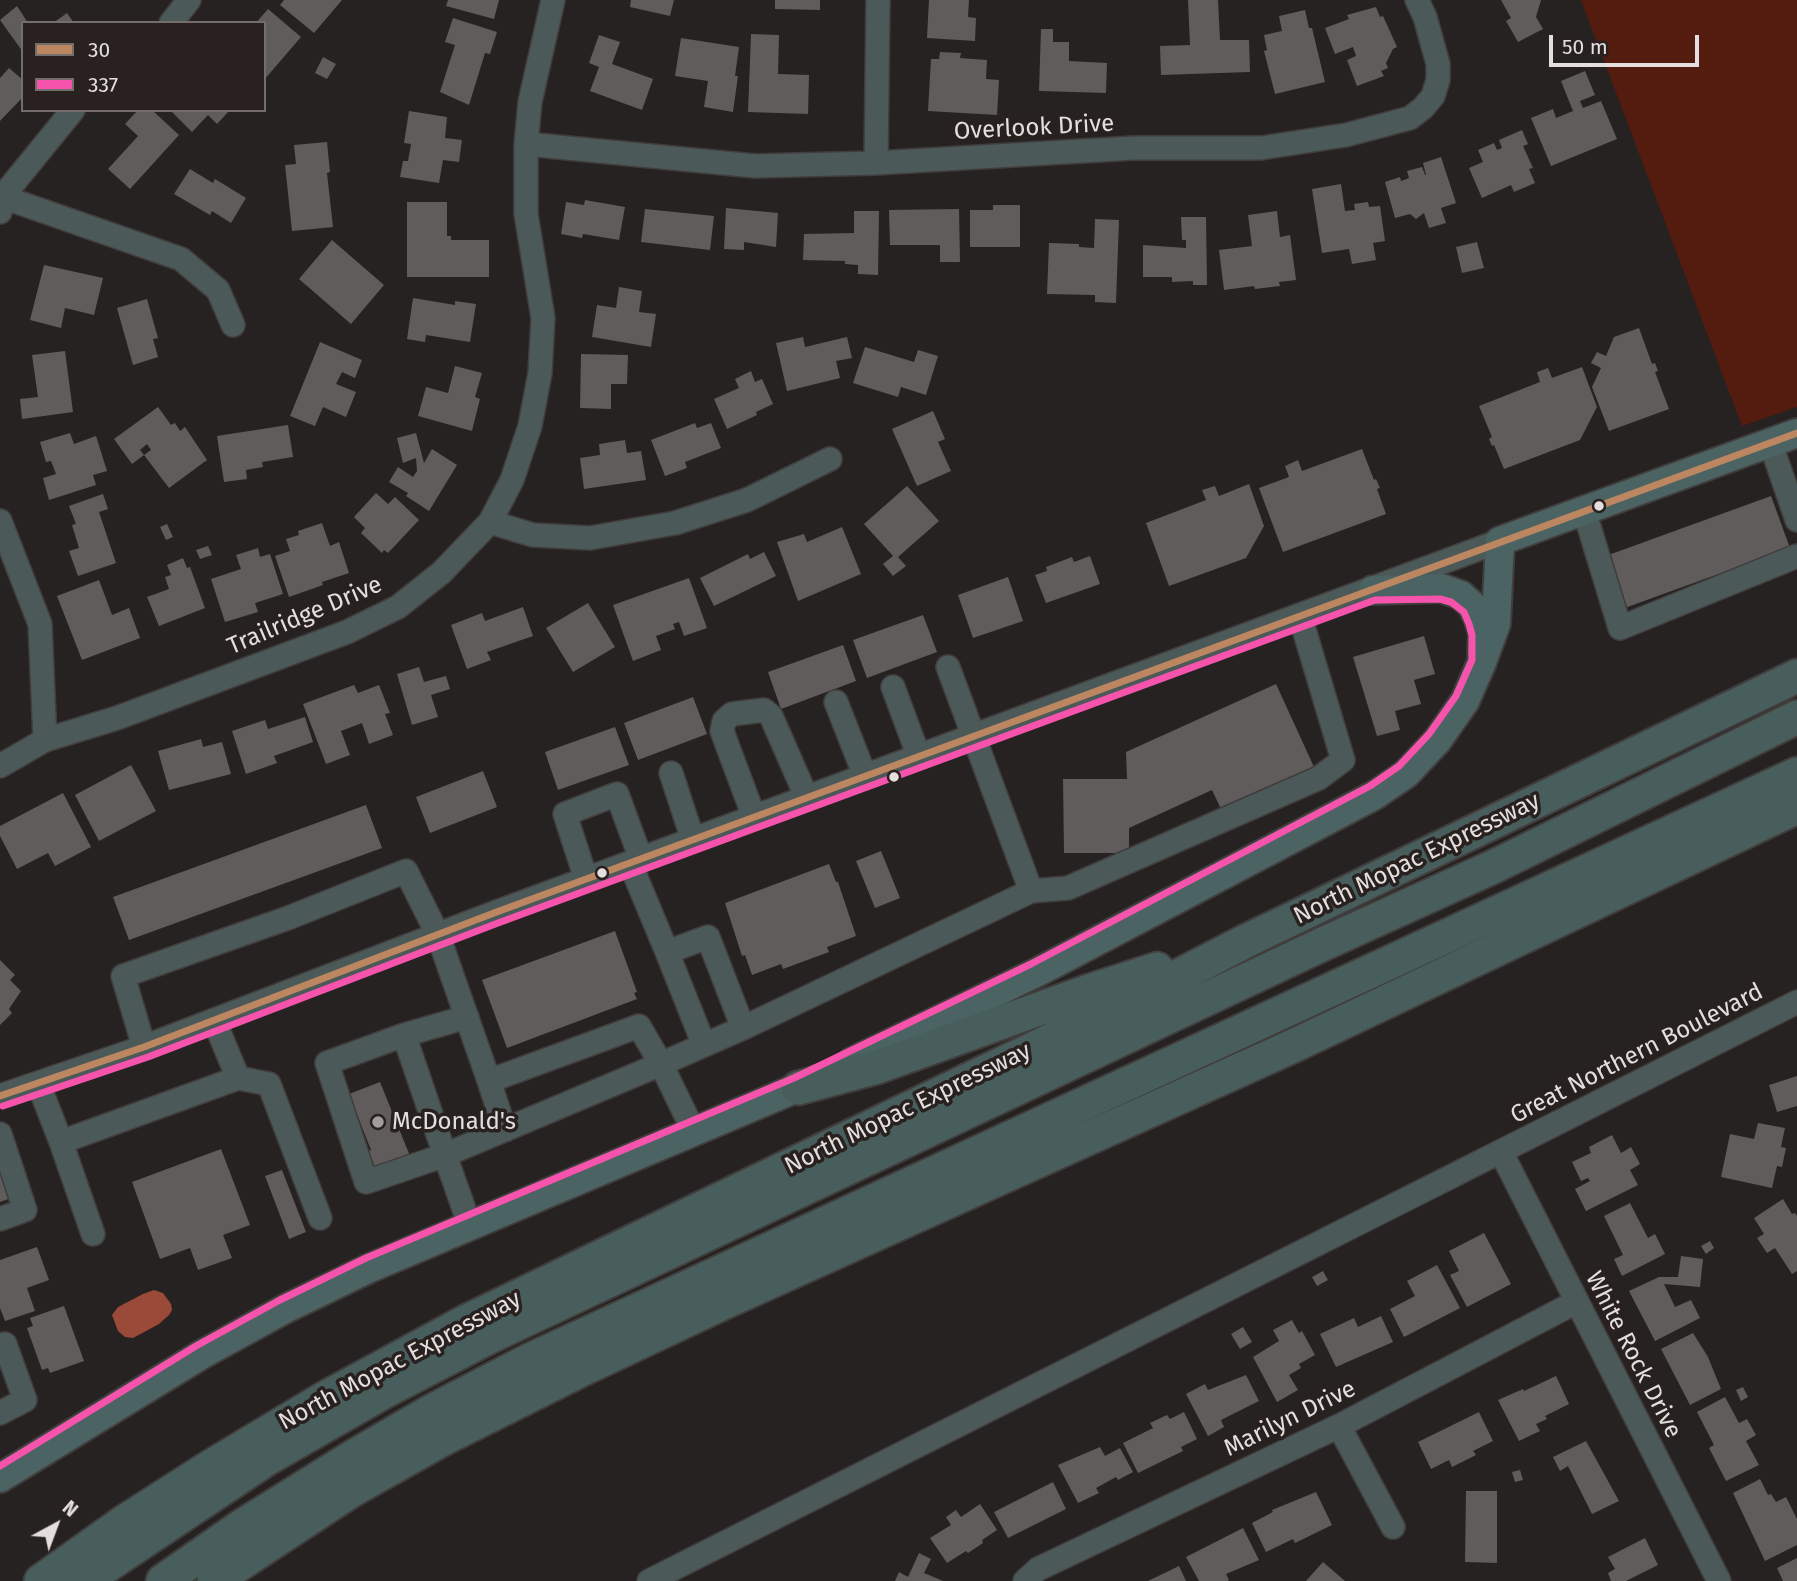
<!DOCTYPE html>
<html>
<head>
<meta charset="utf-8">
<style>
  body { margin:0 }
  #map { position:relative; width:1797px; height:1581px; overflow:hidden; background:#262221; font-family:"Fira Sans",sans-serif }
  canvas { display:block }
  .legend { position:absolute; left:21px; top:21px; width:245px; height:91px; box-sizing:border-box; background:#28211f; border:2px solid #736d6b; margin:0; padding:9px 12px; list-style:none; font-size:21px; color:#e4dfde }
  .legend li { display:flex; align-items:center; gap:14px; height:35px }
  .legend b { width:35px; border:2px solid #736d6b }
  .north { position:absolute; left:21px; top:1490px; width:70px; height:70px; -webkit-text-stroke:5px #28211f; paint-order:stroke; rotate:41deg; font-size:19px; font-weight:700; line-height:28px; text-align:center; color:#e4dfde }
  .north::after { content:''; display:block; margin:auto; width:24px; height:32px; background:#e4dfde; clip-path:polygon(50% 0,100% 100%,50% 72%,0 100%) }
  .scale { position:absolute; left:1549px; top:35px; width:150px; height:32px; box-sizing:border-box; border:4px solid #e4dfde; border-top:0; padding-left:9px; font-size:21px; line-height:24px; white-space:nowrap; color:#e4dfde; -webkit-text-stroke:5px #28211f; paint-order:stroke }
</style>
</head>
<body>
<div id="map">
<canvas width="1797" height="1581"></canvas>
<ul class="legend">
<li><b style="height:9px;background:#bb8660"></b>30</li>
<li><b style="height:9px;background:#f653ac"></b>337</li>
</ul>
<div class="north">N</div>
<div class="scale">50 m</div>
</div>
<script>
const ctx = document.querySelector('canvas').getContext('2d');
ctx.lineJoin = 'round';
function fillPath(path, color) { ctx.fillStyle = color; ctx.fill(path, 'evenodd'); }
const shape = rows => new Path2D(rows.map(r => 'M' + r).join(''));
function stroke(path, color, width, dash) { ctx.strokeStyle = color; ctx.lineWidth = width; ctx.lineCap = dash ? 'butt' : 'round'; ctx.setLineDash(dash || []); ctx.stroke(path); }
function label(font, color, halo, rows, align = 'center') {
  ctx.font = font + ' "Fira Sans",sans-serif'; ctx.lineWidth = 7; ctx.setLineDash([]); ctx.textBaseline = 'middle'; ctx.strokeStyle = halo; ctx.fillStyle = color; for (const [text, x, y, turn = 0] of rows) {
    ctx.save(); ctx.translate(x, y); ctx.rotate((+turn || 0) * Math.PI / 180); ctx.textAlign = isNaN(turn) ? turn : align; if (halo) ctx.strokeText(text, 0, 0); ctx.fillText(text, 0, 0); ctx.restore();
  }
}
fillPath(shape([
  [1581,0,1797,0,1797,407,1742,426]
]), '#541b0f');
fillPath(shape([
  [154,1290,163,1293,171,1304,172,1310,169,1315,159,1324,133,1338,125,1337,118,1331,112,1315,118,1307,143,1294]
]), '#9b4a39');
fillPath(shape([
  [284,0,342,0,314,33,280,5],
  [448,0,499,0,494,19,446,6],
  [631,0,674,0,670,16,630,7],
  [775,0,820,0,820,10,775,9],
  [929,0,969,0,968,17,976,18,975,41,927,38],
  [1188,0,1218,0,1220,40,1249,40,1250,72,1161,75,1160,46,1190,45],
  [1501,0,1541,0,1536,17,1543,29,1518,42,1506,21,1511,18],
  [17,6,28,23,23,23,23,52,0,20],
  [1376,7,1380,17,1383,16,1397,47,1393,49,1386,63,1388,68,1381,71,1384,76,1357,86,1347,60,1356,56,1353,47,1335,54,1325,28,1349,19,1347,15],
  [268,9,301,37,264,80,264,23,256,23],
  [1305,10,1309,28,1312,28,1325,82,1275,94,1264,51,1267,50,1264,35,1282,31,1279,16],
  [67,13,74,23,53,23],
  [453,18,497,32,490,54,485,53,469,105,440,92,455,45,445,42],
  [1041,29,1053,29,1053,42,1069,42,1069,61,1107,63,1106,93,1039,91],
  [751,34,779,35,778,74,809,75,808,114,748,112],
  [599,35,620,42,612,64,653,79,642,110,590,91,599,67,589,63],
  [681,38,739,47,735,76,738,76,733,112,704,107,708,81,675,76],
  [940,52,961,53,960,58,987,60,986,79,999,80,997,115,928,111,931,59,939,59],
  [323,57,336,64,327,79,315,73],
  [9,68,23,80,23,97,0,121,0,78],
  [1585,71,1595,95,1580,101,1583,108,1601,101,1617,139,1551,166,1531,118,1553,109,1556,118,1573,111,1561,81],
  [138,110,152,110,179,135,130,189,108,169,138,136,125,124],
  [170,110,230,110,217,124,208,115,192,132],
  [409,111,447,117,445,138,462,140,459,162,443,160,439,183,400,177,403,161,408,161,411,144,404,143],
  [1522,130,1528,144,1523,146,1533,168,1529,169,1535,183,1514,192,1511,185,1482,198,1469,168,1483,162,1478,150,1494,143,1497,150,1502,148,1499,140],
  [327,142,330,172,327,173,333,227,292,231,285,165,296,164,294,145],
  [1441,157,1456,203,1441,208,1446,223,1429,228,1424,213,1416,219,1410,214,1395,218,1385,182,1400,177,1401,181,1409,178,1407,171,1422,167,1425,175,1426,175,1423,163],
  [190,169,213,183,215,179,246,198,231,223,212,211,210,215,174,194],
  [1341,184,1345,211,1355,210,1354,204,1368,202,1369,207,1380,206,1385,241,1373,243,1376,260,1352,264,1349,249,1322,253,1312,189],
  [585,200,625,207,619,240,583,234,582,238,561,234,566,202,584,205],
  [407,202,447,202,447,236,451,236,451,240,489,240,489,277,407,277],
  [993,205,1020,205,1020,247,970,247,970,210,993,210],
  [726,208,778,213,776,247,744,242,744,250,724,249],
  [645,209,714,216,710,250,641,242],
  [959,209,960,262,940,262,940,245,890,245,889,210],
  [854,211,879,211,878,275,858,274,858,265,845,264,845,261,803,260,804,234,854,233],
  [1277,211,1280,237,1290,235,1296,280,1279,282,1280,286,1255,289,1254,286,1224,290,1219,250,1252,246,1248,215],
  [1181,217,1206,217,1207,285,1193,285,1193,281,1172,282,1172,277,1143,277,1143,245,1186,248,1186,240,1182,240],
  [1095,219,1119,220,1116,303,1095,302,1095,295,1047,294,1049,243,1079,244,1079,247,1094,248],
  [332,240,384,285,351,324,299,279],
  [1477,242,1484,268,1462,273,1456,247],
  [44,265,103,278,94,315,65,308,61,328,30,320],
  [619,287,642,291,639,312,656,314,651,347,592,337,597,305,616,308],
  [413,298,455,305,455,301,476,304,470,342,426,335,425,342,407,339],
  [147,299,158,338,153,339,158,357,133,365,117,308],
  [1639,328,1652,364,1655,363,1658,371,1655,372,1669,409,1609,431,1592,387,1601,368,1591,363,1597,352,1606,356,1614,337],
  [803,337,805,347,847,337,852,358,836,361,840,378,787,391,776,343],
  [320,342,362,360,355,378,342,372,336,384,356,392,346,417,323,407,315,426,290,416],
  [865,347,914,362,918,350,938,356,926,395,901,387,898,397,853,383],
  [65,351,73,412,22,419,20,399,38,397,32,355],
  [581,354,628,355,627,384,611,384,611,409,580,408],
  [455,366,482,373,475,397,480,399,472,431,418,416,426,387,448,393],
  [1582,367,1597,407,1580,440,1504,469,1494,445,1492,446,1489,439,1492,437,1479,406,1540,382,1537,372,1548,368,1552,378],
  [751,371,755,382,762,379,773,404,756,412,757,415,727,429,714,399,739,388,735,379],
  [158,407,171,425,175,423,180,431,185,427,207,460,169,488,144,455,151,450,147,444,140,450,144,455,132,464,114,439],
  [933,411,945,439,938,442,951,471,917,486,892,429],
  [695,423,697,428,711,423,721,448,685,462,687,468,665,476,651,440],
  [288,425,293,457,262,462,263,467,246,470,247,479,224,482,217,436],
  [70,433,74,444,96,436,107,471,93,475,96,485,49,500,43,478,56,474,51,461,46,462,40,442],
  [416,433,424,463,432,449,457,465,429,511,406,496,408,493,389,482,398,467,413,477,417,471,416,458,403,463,397,438],
  [625,440,627,453,641,451,646,480,584,489,580,458,600,455,599,444],
  [1362,449,1374,480,1376,479,1380,488,1377,489,1386,514,1283,552,1259,488,1289,477,1285,466,1298,460,1302,471],
  [1249,484,1264,526,1246,558,1169,586,1146,523,1206,500,1202,490,1215,486,1219,496],
  [907,486,939,521,898,557,906,566,893,576,883,564,893,556,864,524],
  [376,493,388,504,395,497,419,520,388,553,384,550,382,553,361,533,365,528,354,517],
  [103,494,108,509,99,512,116,563,78,576,69,551,79,548,72,525,76,524,69,506],
  [1771,496,1790,548,1622,609,1603,557],
  [322,523,330,546,339,542,349,573,322,582,323,585,289,597,275,556,290,551,286,539,299,535,298,531],
  [167,524,173,537,166,540,160,527],
  [842,527,861,574,798,601,777,542,804,534,807,542],
  [208,546,212,555,200,559,196,550],
  [258,548,260,557,270,554,283,594,255,603,258,612,225,622,211,579,241,569,236,555],
  [764,552,776,576,714,606,700,578,748,554,750,559],
  [1090,556,1100,584,1046,603,1035,575,1047,571,1046,567,1072,557,1074,562],
  [183,558,187,568,190,567,205,608,159,626,147,597,169,589,165,577,171,575,167,565],
  [1008,577,1023,621,973,638,958,595],
  [689,578,707,628,684,636,679,622,673,624,675,629,656,636,661,650,633,661,613,605],
  [99,580,112,615,129,608,140,638,82,660,57,596],
  [588,603,615,647,573,672,546,628],
  [523,607,533,636,487,652,491,660,467,669,451,625,482,613,485,621],
  [923,615,937,652,867,678,853,640],
  [1424,636,1435,674,1414,680,1421,704,1395,711,1400,730,1377,736,1353,657],
  [843,645,856,681,781,709,768,672],
  [419,667,424,682,446,676,450,689,431,695,438,717,412,725,397,674],
  [1276,684,1314,767,1221,809,1212,790,1129,828,1129,853,1064,853,1063,779,1127,779,1126,752],
  [354,685,358,693,379,685,390,713,385,714,393,735,369,744,362,723,341,731,350,755,326,764,303,704],
  [693,697,707,734,638,760,624,723],
  [305,717,313,742,274,756,277,763,246,774,232,731,265,720,268,729],
  [615,727,629,765,558,790,545,752],
  [201,739,203,747,222,742,231,774,169,790,158,751],
  [131,765,156,811,99,841,75,795],
  [483,771,497,807,430,833,416,797],
  [63,793,91,847,55,866,48,853,17,869,0,836,0,826],
  [366,805,382,848,129,940,113,897],
  [881,851,900,898,875,908,856,861],
  [829,864,836,882,838,882,856,936,827,947,829,952,783,969,781,964,752,975,745,955,742,956,725,903],
  [615,931,637,992,634,993,637,999,507,1048,482,980],
  [0,960,15,975,10,980,21,991,9,1009,12,1013,0,1025],
  [1797,1076,1797,1106,1777,1112,1769,1085],
  [380,1082,412,1161,378,1175,368,1151,371,1150,349,1094],
  [1758,1123,1785,1128,1781,1147,1786,1148,1782,1167,1777,1166,1772,1188,1721,1177,1730,1134,1754,1139],
  [1612,1135,1621,1153,1631,1147,1640,1164,1630,1170,1638,1185,1586,1211,1575,1189,1590,1181,1588,1178,1581,1181,1572,1162,1591,1153,1589,1147],
  [221,1149,250,1225,223,1235,232,1258,198,1270,190,1248,160,1259,132,1182],
  [9,1167,20,1195,0,1202,0,1171],
  [282,1170,306,1232,289,1239,265,1176],
  [1783,1199,1792,1214,1795,1213,1797,1216,1797,1271,1792,1274,1775,1248,1767,1253,1757,1238,1764,1234,1754,1218],
  [1630,1203,1648,1238,1655,1234,1665,1254,1622,1276,1614,1259,1623,1255,1604,1216],
  [1484,1233,1511,1284,1467,1307,1450,1275,1459,1271,1449,1251],
  [1710,1241,1714,1248,1706,1254,1701,1246],
  [37,1247,49,1280,27,1288,35,1311,5,1321,0,1308,0,1260],
  [1681,1256,1703,1259,1700,1287,1664,1284,1675,1307,1691,1300,1700,1318,1655,1341,1629,1291,1659,1277,1678,1277],
  [1437,1265,1460,1308,1404,1337,1390,1309,1415,1296,1407,1281],
  [1323,1271,1328,1280,1317,1286,1312,1277],
  [64,1306,84,1361,50,1373,48,1368,42,1370,27,1328,33,1326,30,1318],
  [1381,1316,1393,1342,1336,1367,1320,1334,1354,1318,1358,1327],
  [1292,1320,1299,1333,1302,1331,1315,1355,1299,1364,1301,1368,1289,1375,1298,1390,1277,1402,1253,1357,1279,1341,1273,1330],
  [1243,1327,1252,1342,1240,1349,1231,1334],
  [1693,1333,1708,1357,1721,1389,1690,1405,1661,1349],
  [1246,1375,1259,1401,1221,1420,1224,1427,1208,1436,1186,1394,1205,1384,1208,1390],
  [1556,1376,1569,1404,1545,1416,1547,1419,1536,1424,1540,1431,1519,1441,1498,1400,1523,1389,1524,1391],
  [1743,1387,1748,1397,1741,1401,1736,1390],
  [1725,1397,1739,1423,1747,1419,1756,1435,1746,1441,1759,1465,1726,1481,1709,1448,1714,1445,1697,1412],
  [1184,1412,1197,1439,1181,1447,1183,1451,1138,1473,1123,1443,1153,1428,1150,1423,1167,1415,1170,1419],
  [1479,1412,1493,1441,1473,1451,1476,1455,1452,1467,1449,1460,1431,1469,1418,1442],
  [1586,1441,1619,1501,1592,1514,1568,1466,1560,1471,1553,1457],
  [1100,1447,1105,1456,1120,1448,1133,1472,1118,1480,1116,1477,1096,1488,1099,1493,1078,1503,1058,1465],
  [1520,1470,1523,1480,1515,1482,1512,1472],
  [1760,1479,1768,1495,1771,1494,1776,1502,1786,1497,1797,1519,1797,1545,1765,1561,1733,1493],
  [1053,1482,1066,1509,1008,1538,994,1512],
  [1466,1491,1497,1491,1497,1563,1465,1562],
  [1316,1492,1332,1525,1295,1543,1293,1539,1266,1552,1252,1523,1273,1512,1272,1510],
  [980,1504,997,1530,982,1540,983,1543,968,1553,966,1551,947,1563,930,1538,951,1525,946,1517,956,1510,961,1517],
  [1243,1528,1259,1560,1226,1574,1229,1580,1227,1581,1199,1581,1186,1557],
  [1645,1538,1658,1565,1626,1581,1611,1581,1608,1573,1615,1569,1608,1557],
  [919,1553,931,1559,924,1573,943,1581,895,1581,899,1572,908,1577],
  [1797,1558,1797,1581,1783,1581,1777,1568],
  [1323,1562,1345,1581,1306,1581],
  [1179,1566,1186,1581,1148,1581]
]), '#605c5c');
const minor = shape([
  [171,23,189,0],
  [526,144,755,166,876,163,1134,148,1261,148,1346,135,1410,118,1423,108,1433,96,1438,80,1438,64,1425,17,1417,0],
  [876,163,878,0],
  [0,196,181,259,218,290,233,325],
  [0,212,3,196,73,110],
  [1770,442,1797,520],
  [1584,510,1620,628,1797,556],
  [0,521,40,624,45,740],
  [490,522,533,535,590,538,675,523,747,500,830,459],
  [893,687,919,757],
  [836,702,865,776],
  [0,766,45,740,117,718,347,632,398,607,441,573,490,522,512,480,530,426,540,373,543,318,526,214,526,144,530,102,553,0],
  [671,773,693,840],
  [754,817,722,731,724,721,732,714,764,710,771,716,807,798],
  [630,863,667,952],
  [586,879,565,814,617,794,641,859],
  [1031,891,1068,888,1319,778,1343,760,1300,616],
  [214,1020,238,1078,269,1084,320,1218],
  [404,1035,467,1017],
  [704,1045,667,952,708,937,743,1028],
  [144,1047,123,976,288,918,406,871,438,935,489,1081],
  [38,1083,61,1142],
  [0,1096,144,1047,494,913,1500,541],
  [694,1132,661,1064,743,1028,1031,891,948,667],
  [0,1134,25,1210,0,1219],
  [1501,1152,1719,1581],
  [470,1226,445,1155,404,1035,327,1063,366,1182,445,1155,661,1064,639,1026,489,1081,505,1130],
  [93,1234,61,1142,238,1078],
  [0,1345,5,1344,25,1400,0,1413],
  [1339,1426,1393,1527],
  [649,1581,1797,1002],
  [1025,1581,1038,1569,1339,1426,1576,1302]
]);
const major = shape([
  [1373,590,1441,588,1461,595,1472,605,1479,620,1483,634,1482,653],
  [852,1062,1036,973,1375,795,1406,774,1437,741,1465,701,1482,662,1496,624,1500,541,1797,433],
  [0,1478,201,1355,285,1309,370,1268,816,1080]
]);
const highway = shape([
  [798,1088,877,1067,1089,991,1157,969],
  [41,1581,124,1522,210,1467,325,1398,467,1321,1099,1017,1246,941,1797,676],
  [84,1581,265,1460,387,1390,489,1337,1323,944,1495,866,1797,717],
  [163,1581,242,1526,356,1455,430,1412,532,1359,1797,774],
  [214,1581,349,1492,443,1439,587,1367,725,1302,1293,1046,1797,807]
]);
stroke(minor, '#403d3c', 26);
stroke(major, '#403d3c', 32);
stroke(highway, '#403d3c', 37);
stroke(minor, '#4b5958', 23);
stroke(major, '#4b6362', 28);
stroke(highway, '#485e5d', 33);
stroke(shape([
  [0,1096,144,1047,494,913,1797,433]
]), '#bb8660', 7);
stroke(shape([
  [0,1466,196,1346,280,1300,366,1258,794,1078,1031,964,1370,786,1399,766,1429,734,1456,696,1472,660,1472,635,1469,624,1464,612,1451,602,1440,599,1375,600,498,923,148,1057,3,1106]
]), '#f653ac', 7);
for (const [x, y, r, color] of [
  [1599,506,6,"#e4dfde"],
  [894,777,6,"#e4dfde"],
  [602,873,6,"#e4dfde"],
  [378,1122,7,"#a29d9c"]
]) { const dot = new Path2D(); dot.arc(x, y, r, 0, 2 * Math.PI); ctx.fillStyle = color; ctx.fill(dot); stroke(dot, '#28211f', 2.5); }
label('24px', '#e4dfde', '#28211f', [
  ["Overlook Drive",1034,128,-3],
  ["Trailridge Drive",305,616,-23],
  ["North Mopac Expressway",1417,859,-26],
  ["Great Northern Boulevard",1637,1054,-27],
  ["North Mopac Expressway",908,1109,-26],
  ["White Rock Drive",1633,1355,63],
  ["North Mopac Expressway",400,1361,-28],
  ["Marilyn Drive",1290,1419,-26]
]);
label('24px', '#e4dfde', '#28211f', [
  ["McDonald's",392,1122]
], 'left');
</script>
</body>
</html>
